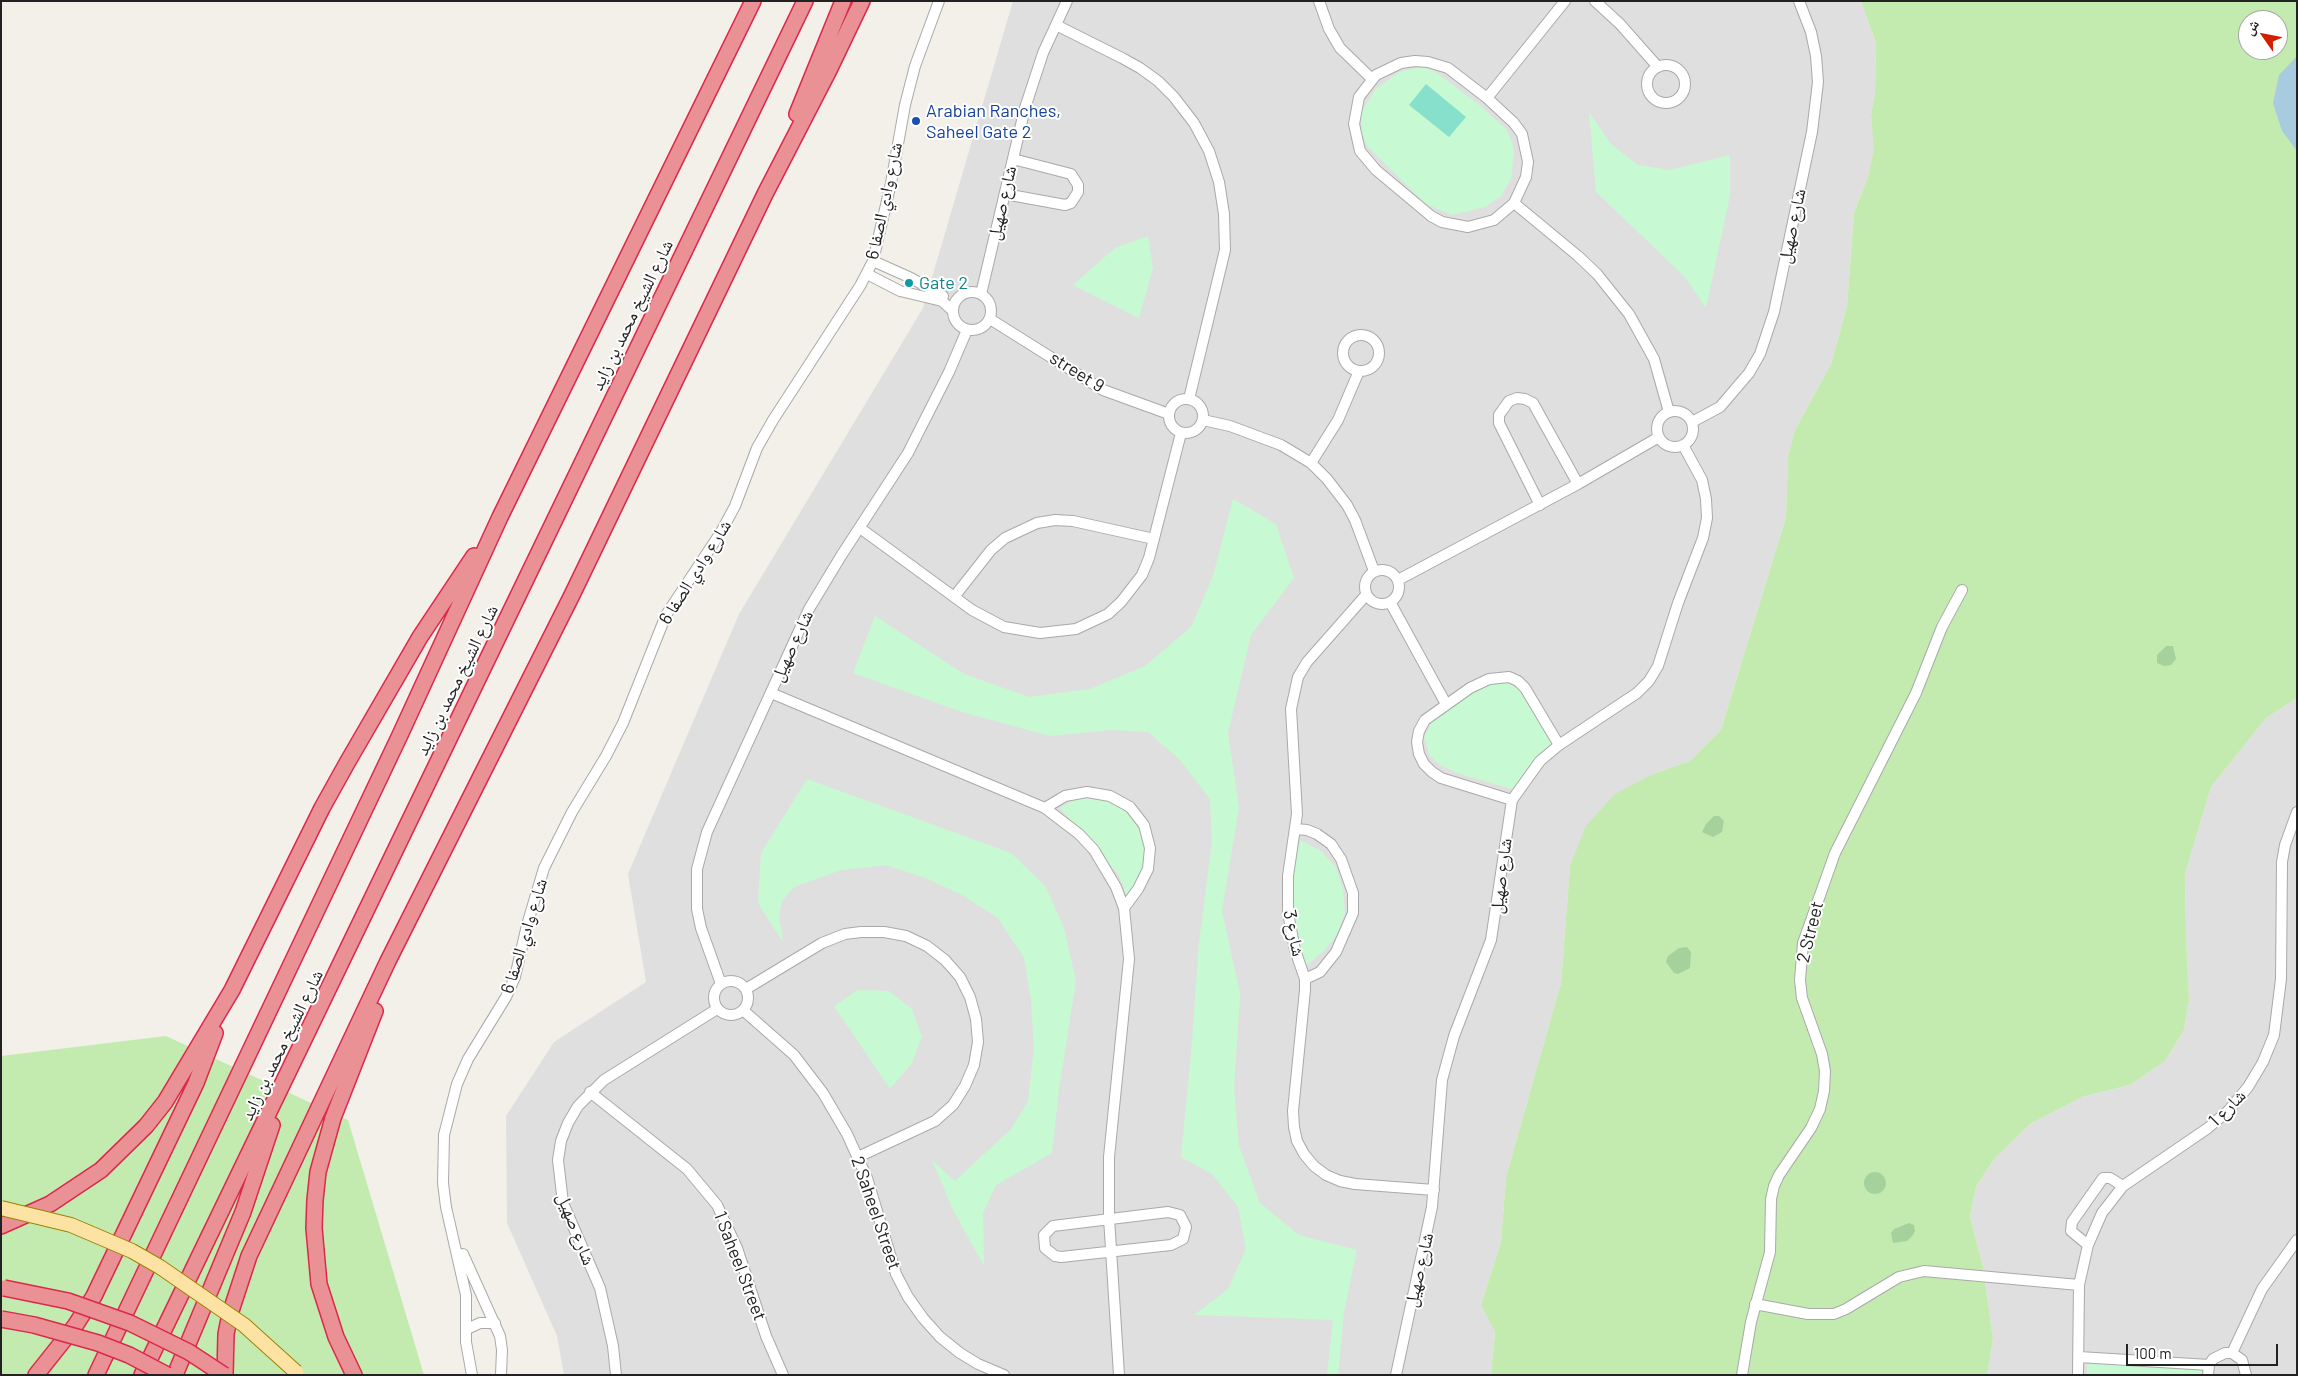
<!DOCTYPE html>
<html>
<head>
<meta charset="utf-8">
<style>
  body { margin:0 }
  #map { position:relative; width:2298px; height:1376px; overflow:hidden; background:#f2f0e8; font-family:Barlow,"Noto Naskh Arabic",sans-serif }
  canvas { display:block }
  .frame { position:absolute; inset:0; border:2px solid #222; pointer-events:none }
  .north { position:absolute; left:2238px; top:10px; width:50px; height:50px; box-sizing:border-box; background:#fff; border:1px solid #a7a7a7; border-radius:50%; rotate:303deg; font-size:14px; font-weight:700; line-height:20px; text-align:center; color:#222 }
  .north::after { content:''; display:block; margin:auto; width:18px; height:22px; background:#d31e00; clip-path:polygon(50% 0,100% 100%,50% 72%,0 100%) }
  .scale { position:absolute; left:2126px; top:1344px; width:152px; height:22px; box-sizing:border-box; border:2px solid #222; border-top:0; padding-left:6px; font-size:15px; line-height:18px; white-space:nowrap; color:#222; -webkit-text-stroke:4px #fff; paint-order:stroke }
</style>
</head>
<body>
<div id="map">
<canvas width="2298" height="1376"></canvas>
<div class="frame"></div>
<div class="north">ش</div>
<div class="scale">100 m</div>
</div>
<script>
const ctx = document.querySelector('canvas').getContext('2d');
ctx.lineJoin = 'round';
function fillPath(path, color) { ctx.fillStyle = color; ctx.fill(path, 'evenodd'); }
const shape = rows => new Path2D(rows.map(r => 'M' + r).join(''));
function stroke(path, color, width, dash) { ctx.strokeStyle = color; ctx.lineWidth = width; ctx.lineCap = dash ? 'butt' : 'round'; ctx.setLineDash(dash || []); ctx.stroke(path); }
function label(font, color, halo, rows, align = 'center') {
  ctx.font = font + ' Barlow,"Noto Naskh Arabic",sans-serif'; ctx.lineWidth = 4; ctx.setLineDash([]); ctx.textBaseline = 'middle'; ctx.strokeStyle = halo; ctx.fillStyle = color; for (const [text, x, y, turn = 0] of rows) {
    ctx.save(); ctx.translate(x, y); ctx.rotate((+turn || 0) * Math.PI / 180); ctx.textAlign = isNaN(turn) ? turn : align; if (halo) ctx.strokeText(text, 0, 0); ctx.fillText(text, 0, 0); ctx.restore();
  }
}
fillPath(shape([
  [1013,1,1861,1,1876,43,1875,93,1871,115,1875,149,1868,177,1854,213,1847,306,1831,364,1795,430,1788,457,1786,517,1721,730,1690,761,1653,774,1570,866,1561,983,1506,1177,1501,1242,1481,1305,1495,1331,1491,1375,564,1375,557,1336,507,1223,506,1116,554,1042,646,982,628,874,739,614,923,308],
  [2297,698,2297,1375,1987,1375,1993,1339,1983,1267,1970,1216,1976,1187,1994,1159,2030,1124,2082,1097,2130,1085,2165,1061,2184,1030,2189,1000,2186,937,2185,874,2211,787,2266,718]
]), '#e0dfdf');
fillPath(shape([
  [1861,1,2297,1,2297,698,2266,718,2211,787,2185,874,2186,937,2189,1000,2184,1030,2165,1061,2130,1085,2082,1097,2030,1124,1994,1159,1976,1187,1970,1216,1983,1267,1993,1339,1987,1375,1491,1375,1495,1332,1481,1305,1501,1242,1506,1177,1561,983,1570,866,1586,826,1615,794,1653,774,1690,761,1721,730,1786,517,1788,457,1795,430,1831,364,1847,306,1854,213,1868,177,1874,150,1871,115,1875,93,1876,43],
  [2248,20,2278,20,2278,50,2248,50],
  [166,1036,348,1120,424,1375,1,1375,1,1056]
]), '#c4ebaf');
fillPath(shape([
  [2166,646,2173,646,2176,659,2171,665,2164,666,2157,663,2157,655],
  [1714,816,1719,816,1724,821,1722,832,1713,837,1702,832,1706,824],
  [1687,947,1691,952,1690,968,1678,974,1674,973,1666,962,1668,956,1679,948],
  '1864 1183a11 11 0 1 1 22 0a11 11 0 1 1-22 0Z',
  [1909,1223,1914,1225,1915,1231,1913,1235,1907,1241,1893,1243,1891,1233,1894,1229]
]), '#a5d19d');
fillPath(shape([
  [1421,67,1433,70,1478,104,1506,129,1512,142,1514,153,1511,179,1501,196,1485,207,1452,215,1426,204,1367,146,1362,135,1361,125,1362,111,1371,97,1376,89,1399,72],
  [1589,112,1611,144,1638,165,1670,170,1730,155,1730,195,1706,308,1685,277,1596,192],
  [1148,236,1153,268,1139,318,1073,285,1115,248],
  [1233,499,1276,524,1294,578,1251,635,1228,733,1239,807,1222,911,1240,994,1234,1088,1239,1146,1260,1203,1299,1235,1357,1250,1344,1312,1338,1375,1327,1375,1333,1320,1194,1315,1228,1289,1246,1249,1238,1207,1212,1174,1181,1157,1191,1054,1199,942,1212,842,1210,799,1180,760,1148,732,1111,730,1050,736,962,712,853,673,875,616,964,674,1029,697,1090,689,1145,666,1191,627,1213,576],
  [1495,682,1508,683,1518,689,1558,740,1516,790,1460,774,1440,765,1430,756,1424,738,1434,718,1456,702],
  [807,779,1011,853,1046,887,1064,928,1076,981,1059,1089,1052,1153,996,1185,983,1213,984,1266,953,1210,932,1160,955,1181,1011,1129,1028,1102,1034,1048,1031,1000,1024,958,998,918,962,895,923,877,886,865,841,870,794,887,782,901,779,917,783,942,758,903,761,853],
  [1081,796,1106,798,1129,812,1140,832,1146,857,1138,882,1126,895,1119,875,1060,808],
  [1300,840,1321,851,1335,866,1343,888,1345,913,1336,936,1325,950,1306,966,1290,908,1292,875],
  [858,990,889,991,912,1009,922,1037,912,1063,890,1089,834,1006],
  [2088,1360,2206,1367,2205,1375,2086,1375]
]), '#c7fad2');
fillPath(shape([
  [1426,84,1466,117,1449,137,1409,105]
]), '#87e0cb');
fillPath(shape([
  [2297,56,2297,151,2282,131,2273,103,2279,75]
]), '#a9cbdf');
const minor = shape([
  [1319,1,1329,29,1340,48,1372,79],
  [1595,1,1620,24,1658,67],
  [1056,25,1122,58,1140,68,1158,81,1174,97,1194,123,1209,151,1219,182,1224,214,1225,250,1189,399],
  [1415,61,1428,62,1448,68,1487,98,1514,123,1522,134,1528,162,1526,177,1514,203,1494,220,1468,227,1442,222,1431,216,1376,170,1360,151,1354,124,1359,97,1376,75,1401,63,1415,61],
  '1647 84a19 19 0 1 1 38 0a19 19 0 1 1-38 0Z',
  [1487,98,1565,1],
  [1005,194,1065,205,1071,203,1078,192,1078,185,1071,174,1013,159],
  [1514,203,1578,256,1597,274,1629,314,1654,359,1669,412],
  [873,261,911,278,943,296],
  [867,274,900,291,942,301,953,311],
  '953 311a19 19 0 1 1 38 0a19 19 0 1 1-38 0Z',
  [981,294,1025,108,1043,53,1067,1],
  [990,319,1103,390,1169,414],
  '1343 353a18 18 0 1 1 36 0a18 18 0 1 1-36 0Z',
  '1169 416a17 17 0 1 1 34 0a17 17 0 1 1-34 0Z',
  '1657 429a18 18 0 1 1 36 0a18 18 0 1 1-36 0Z',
  [1203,420,1230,426,1281,445,1311,463,1327,479,1347,505,1355,520,1374,571],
  [1692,422,1720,407,1749,373,1760,354,1774,312,1812,132,1818,82,1816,56,1811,32,1799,1],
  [1311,463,1338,420,1359,371],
  [1540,505,1499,423,1499,415,1509,401,1517,398,1525,399,1533,403,1578,484],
  [860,528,972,610,1004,627,1040,633,1076,629,1108,614,1121,602,1142,575,1149,558,1181,433],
  '1365 587a17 17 0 1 1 34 0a17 17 0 1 1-34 0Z',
  [1398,580,1578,484,1659,437],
  [1366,595,1307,662,1298,677,1291,709,1297,814,1288,876,1288,913,1295,950,1305,979,1305,990,1293,1111,1294,1127,1297,1141,1304,1154,1314,1166,1326,1175,1340,1181,1355,1184,1434,1190],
  [954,597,991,550,1005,538,1037,523,1055,520,1073,521,1154,539],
  [1390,602,1446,704],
  [771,693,1045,808,1079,834,1094,850,1116,887,1124,908,1129,959,1109,1157,1109,1218,1119,1375],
  [1512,800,1441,778,1432,772,1424,764,1419,754,1417,742,1419,731,1425,720,1470,688,1489,679,1509,677,1518,681,1525,688,1559,745],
  [1045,808,1065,796,1087,792,1110,796,1130,807,1144,825,1150,848,1148,869,1138,889,1124,908],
  [1296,829,1307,830,1317,834,1331,844,1341,859,1353,893,1353,913,1336,952,1320,972,1305,979],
  '714 998a17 17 0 1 1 34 0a17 17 0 1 1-34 0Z',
  [721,984,701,928,697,909,697,869,707,832,809,609,841,556,908,453,949,372,967,330],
  [746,989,822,943,845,934,861,932,884,932,906,936,927,946,945,960,960,977,970,997,976,1019,978,1042,974,1065,965,1086,953,1105,935,1121,858,1157],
  [744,1011,794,1055,823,1093,847,1134,867,1178,896,1274,908,1297,923,1318,940,1337,960,1353,978,1364,1004,1375],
  [590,1092,687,1169,717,1205,737,1248,766,1336,783,1375],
  [1168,1212,1180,1215,1186,1227,1183,1239,1171,1245,1061,1257,1055,1256,1045,1248,1044,1235,1053,1226,1168,1212],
  [2088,1245,2071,1231,2072,1222,2103,1178,2110,1178,2123,1186],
  [463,1254,500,1336,502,1350,501,1375],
  [1755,1304,1808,1314,1834,1314,1846,1309,1899,1277,1924,1271,2079,1285],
  [467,1329,480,1323,495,1323],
  [2232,1353,2262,1289,2297,1240],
  [2079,1357,2209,1365],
  [472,1375,466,1342,466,1295,446,1207,443,1183,444,1135,457,1084,468,1059,506,997,515,977,527,925,544,868,572,812,606,756,623,723,666,615,721,532,735,506,757,448,773,420,860,286,873,261,891,183,905,105,915,66,939,1],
  [616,1375,613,1346,600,1288,563,1203,558,1160,561,1141,568,1123,578,1106,604,1080,717,1009],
  [1396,1375,1432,1207,1442,1080,1454,1036,1491,940,1512,800,1540,761,1559,745,1637,693,1649,681,1658,666,1678,603,1703,538,1707,518,1706,499,1702,480,1683,445],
  [1742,1375,1751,1322,1770,1252,1771,1199,1774,1186,1779,1175,1811,1128,1820,1109,1824,1091,1825,1071,1822,1054,1802,998,1800,980,1803,943,1835,853,1916,693,1942,627,1962,590],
  [2078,1375,2079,1285,2088,1245,2102,1213,2123,1186,2208,1128,2229,1110,2248,1087,2263,1062,2274,1035,2281,979,2282,862,2285,845,2297,812],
  [2208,1375,2209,1365,2213,1359,2225,1353,2232,1353,2242,1360,2246,1375]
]);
const highway = shape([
  [797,114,843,1],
  [1,1226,50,1204,101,1170,146,1126,165,1102,232,990,322,808,347,763,420,637,474,556],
  [36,1375,75,1326,94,1296,196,1083,215,1033],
  [96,1375,400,735,500,517,753,1],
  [142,1375,805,1],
  [175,1375,243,1212,272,1125],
  [225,1375,226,1334,230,1314,249,1256,388,961,572,595,765,194,829,70,862,1],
  [354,1375,336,1337,319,1284,314,1228,315,1200,318,1172,333,1118,375,1011]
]);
stroke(minor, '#a9a9a9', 12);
stroke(highway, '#dd284c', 18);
stroke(minor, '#fff', 10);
stroke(highway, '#e99195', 15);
const majorBridge = shape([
  [1,1208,71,1225,132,1251,160,1267,244,1325,296,1372]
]);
const highwayBridge = shape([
  [4,1288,68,1301,130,1323,189,1352,224,1375],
  [1,1319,34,1325,98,1343,129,1355,167,1375]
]);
stroke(majorBridge, '#9f8100', 16, []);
stroke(highwayBridge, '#dd284c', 18, []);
stroke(majorBridge, '#fde3a3', 14);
stroke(highwayBridge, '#e99195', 15);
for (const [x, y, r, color] of [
  [916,121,5,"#1a4fb4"],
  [909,283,5,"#0f9aa8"]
]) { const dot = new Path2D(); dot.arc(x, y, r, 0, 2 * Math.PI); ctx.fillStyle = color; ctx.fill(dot); stroke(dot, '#fff', 2); }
label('18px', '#164399', '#fff', [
  ["Arabian Ranches,",926,111],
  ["Saheel Gate 2",926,132]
], 'left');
label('18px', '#222', '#fff', [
  ["شارع وادي الصفا 6",884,201,-78],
  ["شارع صهيل",1002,203,-77],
  ["شارع صهيل",1792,226,-78],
  ["شارع الشيخ محمد بن زايد",632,315,-64],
  ["street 9",1077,372,32],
  ["شارع وادي الصفا 6",695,572,-58],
  ["شارع صهيل",792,646,-65],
  ["شارع الشيخ محمد بن زايد",457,680,-64],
  ["شارع صهيل",1501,876,-83],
  ["2 Street",1810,932,-76],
  ["3 شارع",1294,933,78],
  ["شارع وادي الصفا 6",524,936,-73],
  ["شارع الشيخ محمد بن زايد",282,1045,-64],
  ["شارع 1",2227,1108,-45],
  ["2 Saheel Street",876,1213,71],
  ["شارع صهيل",576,1229,69],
  ["1 Saheel Street",740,1266,69],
  ["شارع صهيل",1419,1270,-77]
]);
label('18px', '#0d838f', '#fff', [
  ["Gate 2",919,283]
], 'left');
</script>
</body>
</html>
